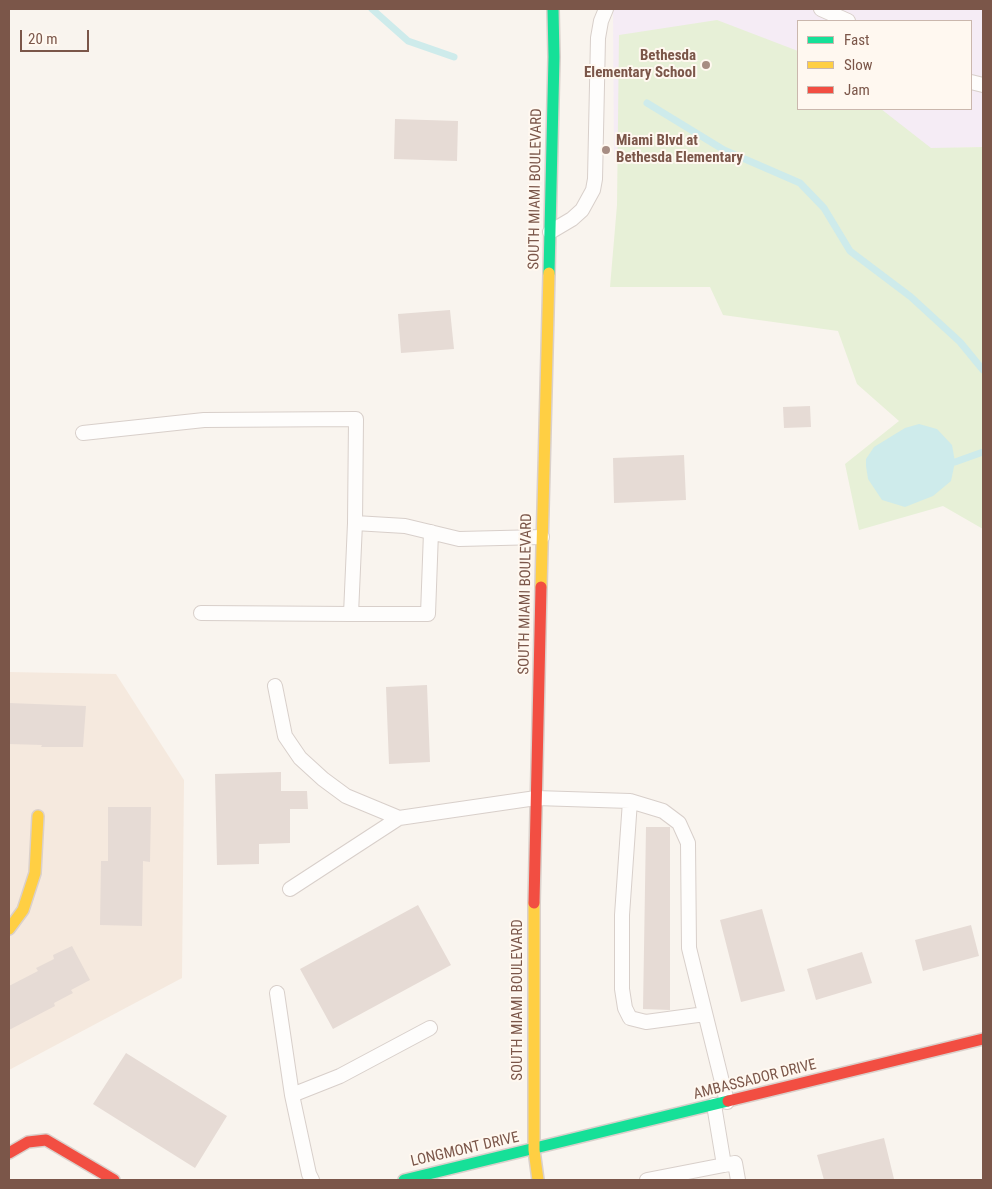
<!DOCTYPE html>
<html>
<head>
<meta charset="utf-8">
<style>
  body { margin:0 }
  #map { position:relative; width:992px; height:1189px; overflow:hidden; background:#f9f4ee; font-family:"Roboto Condensed",sans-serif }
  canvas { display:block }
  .frame { position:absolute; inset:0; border:10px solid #7b5649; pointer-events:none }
  .legend { position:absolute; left:797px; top:20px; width:175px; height:90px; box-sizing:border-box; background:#fff8f0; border:1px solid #cab7ad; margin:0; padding:6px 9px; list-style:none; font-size:15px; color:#7b5649 }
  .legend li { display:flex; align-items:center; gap:10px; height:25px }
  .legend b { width:25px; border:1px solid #cab7ad }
  .scale { position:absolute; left:20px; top:30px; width:69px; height:22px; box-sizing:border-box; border:2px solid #7b5649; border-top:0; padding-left:6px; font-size:15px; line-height:18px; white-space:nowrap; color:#7b5649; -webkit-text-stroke:4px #fff8f0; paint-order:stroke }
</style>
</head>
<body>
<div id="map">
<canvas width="992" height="1189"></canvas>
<div class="frame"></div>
<ul class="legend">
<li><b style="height:6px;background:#16e098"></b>Fast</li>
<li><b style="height:6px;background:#ffcf43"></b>Slow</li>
<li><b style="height:6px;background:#f24e42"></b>Jam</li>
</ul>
<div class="scale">20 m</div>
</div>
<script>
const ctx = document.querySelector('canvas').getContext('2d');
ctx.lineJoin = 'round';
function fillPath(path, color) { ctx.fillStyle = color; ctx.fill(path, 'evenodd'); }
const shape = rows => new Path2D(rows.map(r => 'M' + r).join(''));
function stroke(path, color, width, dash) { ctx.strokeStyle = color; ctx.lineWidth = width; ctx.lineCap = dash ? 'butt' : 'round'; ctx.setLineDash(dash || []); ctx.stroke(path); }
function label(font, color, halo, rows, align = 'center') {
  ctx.font = font + ' "Roboto Condensed",sans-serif'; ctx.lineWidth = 4; ctx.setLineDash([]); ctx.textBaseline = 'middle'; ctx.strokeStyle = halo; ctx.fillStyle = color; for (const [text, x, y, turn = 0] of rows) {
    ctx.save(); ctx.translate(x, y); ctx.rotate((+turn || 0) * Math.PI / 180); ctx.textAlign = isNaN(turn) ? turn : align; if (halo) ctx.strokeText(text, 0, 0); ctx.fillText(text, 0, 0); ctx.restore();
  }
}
fillPath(shape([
  [9,672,116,674,184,780,182,978,9,1070]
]), '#f5e9de');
fillPath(shape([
  [613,9,983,9,983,147,614,160],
  [798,21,971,21,971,109,798,109]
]), '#f5ecf5');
fillPath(shape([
  [717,20,798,51,798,109,881,109,931,148,983,147,983,529,943,506,859,530,845,464,899,421,857,384,838,331,723,315,710,287,610,287,617,205,619,35]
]), '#e7f0d7');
fillPath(shape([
  [919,424,937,429,952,445,955,462,951,481,933,496,905,507,882,500,868,479,866,466,866,459,874,447,905,428]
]), '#ceebeb');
stroke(shape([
  [372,9,408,41,454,57],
  [647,103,724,150,800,183,824,208,850,251,911,297,960,342,983,370],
  [955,462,983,452]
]), '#ceebeb', 7);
fillPath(shape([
  [395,119,458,121,457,161,394,159],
  [450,310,454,349,401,353,398,314],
  [810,406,811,427,784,428,783,407],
  [684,455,686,500,614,503,613,458],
  [427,685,430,762,389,764,386,687],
  [9,703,86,706,83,747,41,747,42,745,9,744],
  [281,772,281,791,307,791,308,809,290,809,290,843,259,844,259,864,217,865,215,774],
  [108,807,151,807,150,862,143,861,142,926,100,925,101,861,108,861],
  [646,827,670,827,670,1010,643,1009],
  [418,905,451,965,333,1029,300,969],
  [762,909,785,991,741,1002,720,920],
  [971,925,979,956,923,971,915,940],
  [72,946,90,980,71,990,73,993,54,1003,55,1006,9,1030,9,986,38,971,36,968,54,959,53,955],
  [862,952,872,983,816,1000,807,969],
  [126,1053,227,1116,195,1168,93,1104],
  [884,1138,894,1179,824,1180,817,1155]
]), '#e6dbd5');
const lane = shape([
  [821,9,848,21],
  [971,82,983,85],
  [550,232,572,219,582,210,593,190,595,179,598,38,601,21,606,9],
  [83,433,204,420,356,419,355,523],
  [201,613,351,614,355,523,405,526,459,539,542,537],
  [351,614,428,614,431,532],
  [275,686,285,736,300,758,323,779,346,796,399,818],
  [630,801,622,915,622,989,625,1008,630,1018,646,1022,705,1014],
  [290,889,399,818,536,798,630,801,663,811,679,823,688,843,689,948,727,1102],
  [277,993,292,1095,309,1174,312,1180],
  [292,1095,340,1076,430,1028],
  [724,1165,735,1163,738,1180],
  [647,1180,724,1165,714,1105]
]);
const fast = shape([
  [549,273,554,57,553,9],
  [404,1180,728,1101]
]);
const slow = shape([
  [541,587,549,273],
  [534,903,534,1150,538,1180],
  [9,929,23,910,35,873,38,816]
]);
const jam = shape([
  [534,903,541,587],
  [728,1101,983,1039],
  [9,1153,28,1142,46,1140,114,1180]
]);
stroke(lane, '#d8cfca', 16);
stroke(fast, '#dad0cb', 14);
stroke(slow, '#dad0cb', 14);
stroke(jam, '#dad0cb', 14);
stroke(lane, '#fefdfc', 14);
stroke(fast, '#16e098', 11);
stroke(slow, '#ffcf43', 11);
stroke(jam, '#f24e42', 11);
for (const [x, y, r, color] of [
  [706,65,5,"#a78d83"],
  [606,150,5,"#a78d83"]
]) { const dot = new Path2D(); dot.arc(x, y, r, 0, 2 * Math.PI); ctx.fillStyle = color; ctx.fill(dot); stroke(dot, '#fff8f0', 2); }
label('bold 15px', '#7b5649', '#fff8f0', [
  ["Bethesda",696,56],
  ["Elementary School",696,73],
  ["Miami Blvd at",616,141,"left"],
  ["Bethesda Elementary",616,158,"left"]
], 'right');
label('15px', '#7b5649', '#fff8f0', [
  ["SOUTH MIAMI BOULEVARD",536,189,-89],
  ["SOUTH MIAMI BOULEVARD",526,594,-89],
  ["SOUTH MIAMI BOULEVARD",518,1000,-90],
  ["AMBASSADOR DRIVE",755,1080,-14],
  ["LONGMONT DRIVE",465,1150,-13]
]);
</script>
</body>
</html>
